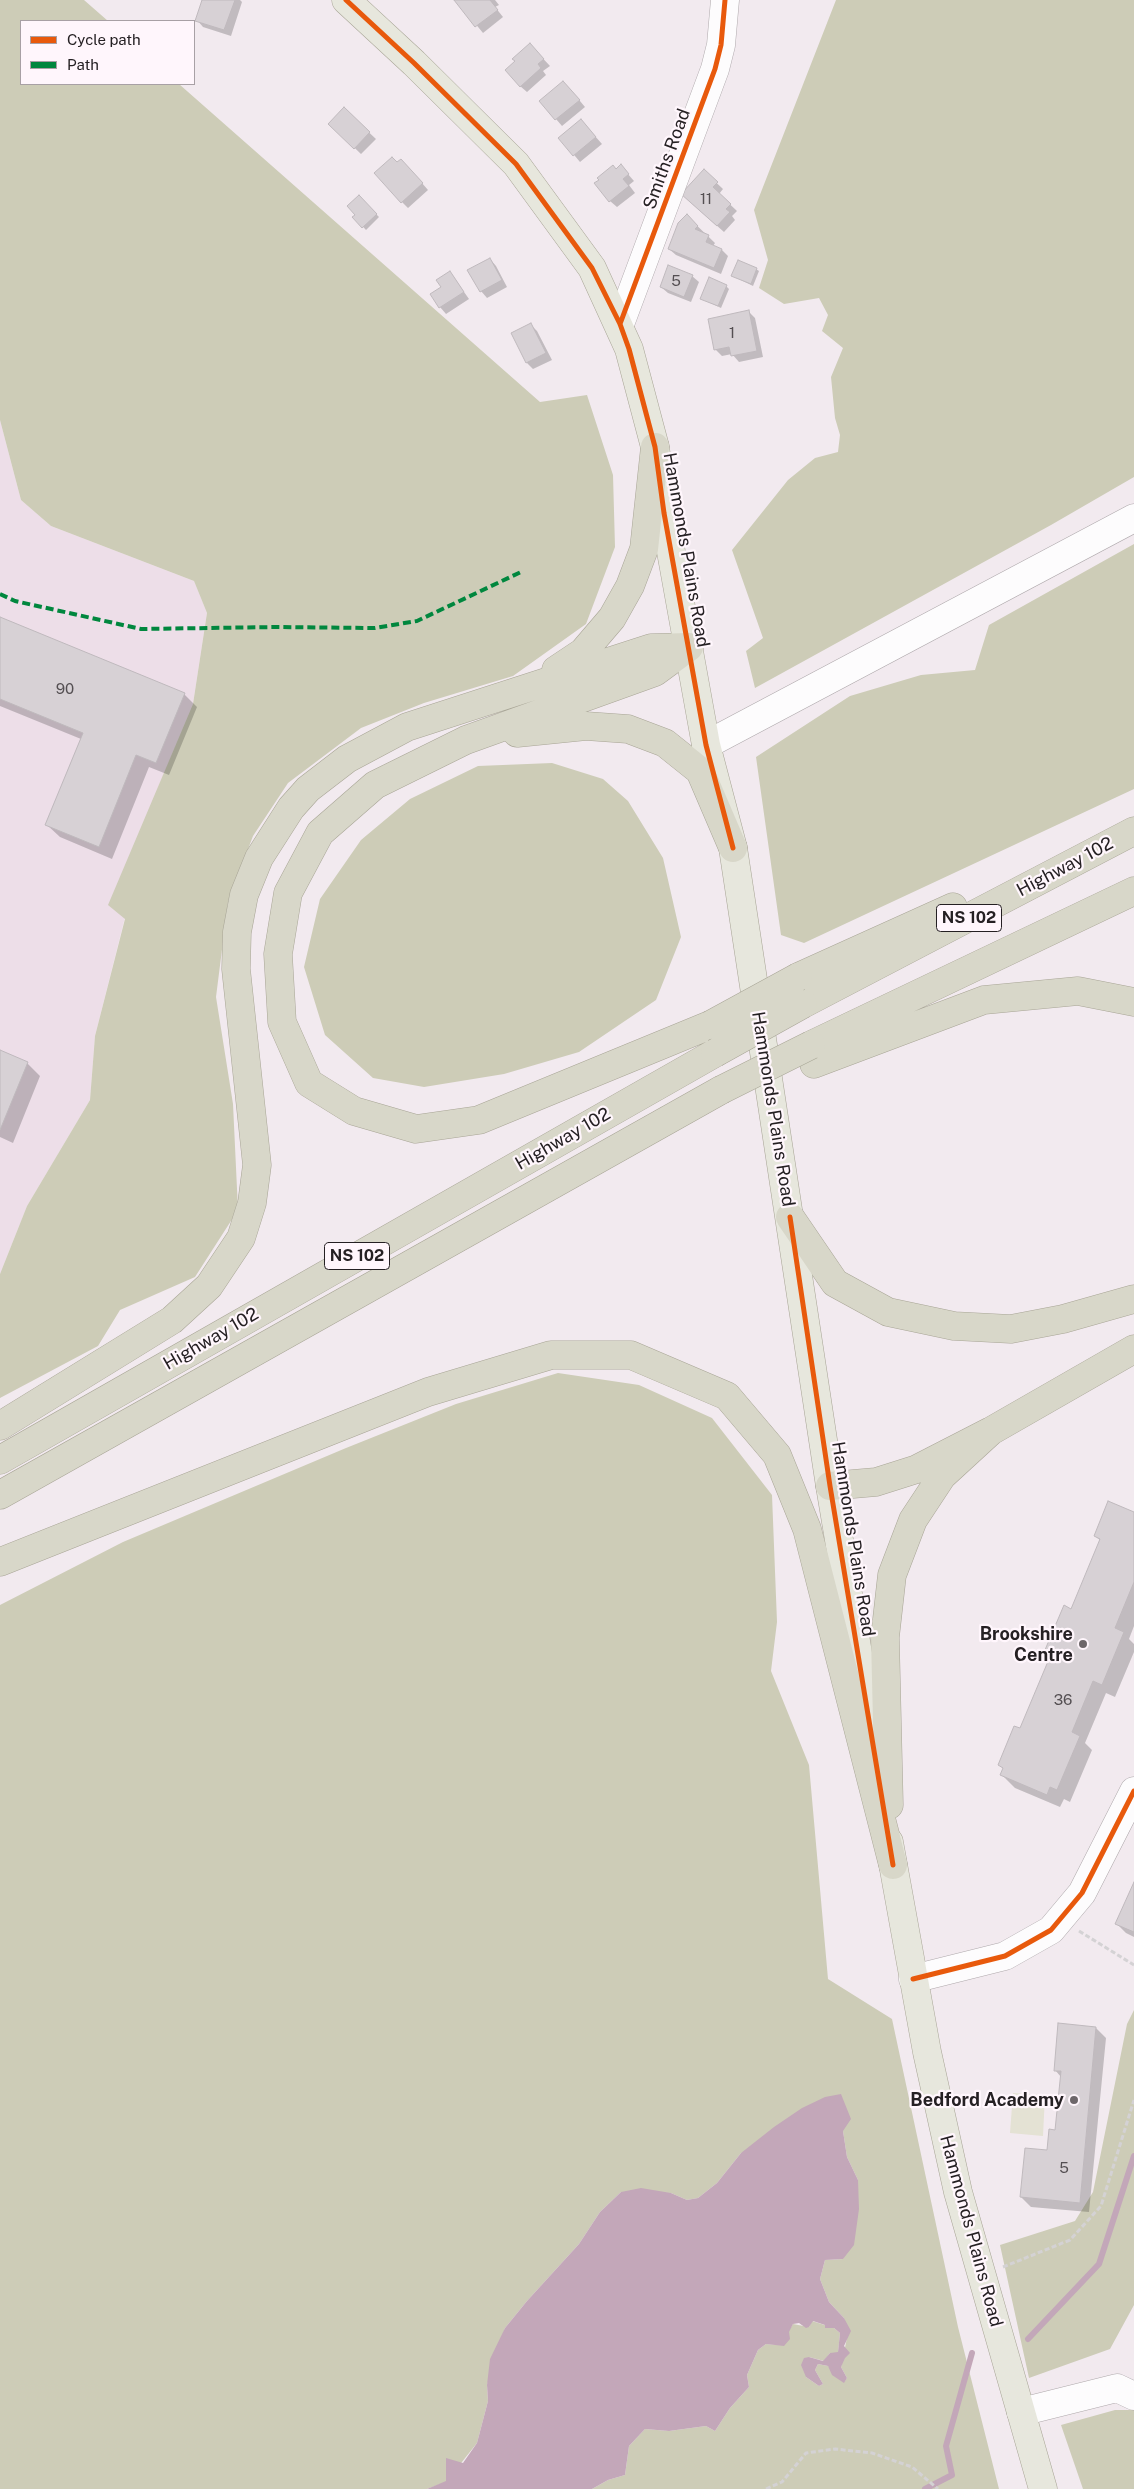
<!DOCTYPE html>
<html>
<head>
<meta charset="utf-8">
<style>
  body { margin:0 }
  #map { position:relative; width:1134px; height:2489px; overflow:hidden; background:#f2eaef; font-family:"Public Sans",sans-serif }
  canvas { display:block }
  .legend { position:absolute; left:20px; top:20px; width:175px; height:65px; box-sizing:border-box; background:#fff6fc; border:1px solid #a8a0a5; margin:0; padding:6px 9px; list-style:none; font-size:15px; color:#252023 }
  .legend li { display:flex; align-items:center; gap:10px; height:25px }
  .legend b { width:25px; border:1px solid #a8a0a5 }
</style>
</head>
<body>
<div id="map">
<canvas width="1134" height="2489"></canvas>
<ul class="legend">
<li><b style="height:6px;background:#e8590c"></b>Cycle path</li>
<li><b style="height:6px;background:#00873e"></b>Path</li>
</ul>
</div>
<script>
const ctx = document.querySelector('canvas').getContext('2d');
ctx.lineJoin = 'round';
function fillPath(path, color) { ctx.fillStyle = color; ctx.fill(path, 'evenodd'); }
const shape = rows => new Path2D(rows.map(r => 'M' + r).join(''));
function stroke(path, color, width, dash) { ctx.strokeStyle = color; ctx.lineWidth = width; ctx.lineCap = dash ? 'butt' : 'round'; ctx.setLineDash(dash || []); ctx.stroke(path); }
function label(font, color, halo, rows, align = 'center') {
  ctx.font = font + ' "Public Sans",sans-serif'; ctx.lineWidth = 4.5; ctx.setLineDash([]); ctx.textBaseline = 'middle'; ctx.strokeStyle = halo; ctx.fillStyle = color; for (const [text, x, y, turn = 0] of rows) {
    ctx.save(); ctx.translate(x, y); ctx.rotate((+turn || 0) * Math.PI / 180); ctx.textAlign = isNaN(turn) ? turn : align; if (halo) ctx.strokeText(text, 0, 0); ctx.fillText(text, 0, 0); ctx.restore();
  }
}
fillPath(shape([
  [0,420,21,500,51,526,194,581,207,613,193,704,157,790,95,1036,90,1100,27,1206,0,1274]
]), '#eddee8');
fillPath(shape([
  [1013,2093,1045,2095,1043,2136,1010,2133]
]), '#e4e2d4');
fillPath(shape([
  [0,0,84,0,108,21,21,21,21,84,179,84,540,402,587,395,613,475,615,547,586,624,513,676,424,703,361,728,288,783,253,836,228,902,216,997,233,1104,238,1210,195,1277,120,1310,98,1346,0,1398,0,1274,27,1206,90,1100,95,1036,125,919,108,905,193,704,207,613,194,581,51,526,21,500,0,420],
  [836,0,1134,0,1134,477,1051,525,755,688,746,651,763,638,732,550,788,480,815,458,838,452,840,435,835,418,831,377,843,348,822,331,828,315,819,298,784,304,759,288,768,260,754,210],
  [1134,544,1134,789,804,943,781,935,756,757,850,696,921,675,975,670,989,625],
  [552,763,603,779,628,801,663,858,681,937,656,1000,579,1052,504,1074,424,1087,373,1078,325,1035,304,967,320,899,361,840,410,799,478,766],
  [558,1373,639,1385,712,1418,772,1495,777,1622,771,1671,809,1765,828,1979,892,2019,958,2327,999,2489,592,2489,608,2480,625,2475,629,2446,645,2429,669,2431,706,2426,715,2431,730,2408,749,2387,747,2375,758,2350,766,2344,780,2345,793,2324,809,2327,812,2321,834,2328,840,2333,838,2353,830,2353,824,2361,809,2357,806,2377,819,2386,823,2384,815,2370,818,2364,828,2366,844,2382,847,2378,841,2367,847,2338,844,2318,829,2302,820,2279,825,2260,843,2259,858,2180,847,2157,843,2131,741,2153,717,2183,698,2198,687,2200,671,2193,621,2192,600,2212,579,2244,527,2301,505,2328,487,2385,488,2401,477,2443,446,2482,427,2489,0,2489,0,1605,123,1542,346,1448,456,1404],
  [1134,2010,1134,2305,1110,2349,1029,2378,1000,2245,1075,2221,1093,2192,1127,2024],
  [1115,2410,1134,2410,1134,2489,1083,2489,1061,2425]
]), '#cdccb7');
fillPath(shape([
  [841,2094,851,2119,843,2131,847,2157,858,2180,859,2209,854,2245,843,2259,825,2260,820,2279,829,2302,844,2318,851,2331,844,2346,850,2353,845,2358,841,2367,847,2378,844,2383,832,2375,828,2366,818,2364,815,2370,823,2384,819,2386,806,2377,801,2365,804,2358,809,2357,823,2361,830,2353,838,2352,840,2333,834,2328,825,2328,825,2325,813,2321,809,2327,806,2328,799,2323,793,2324,789,2332,790,2339,784,2346,766,2344,758,2350,747,2375,749,2387,730,2408,715,2431,706,2426,669,2431,645,2429,629,2446,625,2475,608,2480,592,2489,427,2489,446,2481,446,2458,463,2463,477,2443,488,2401,487,2385,490,2359,505,2328,527,2301,579,2244,600,2212,621,2192,641,2188,671,2193,687,2200,698,2198,717,2183,741,2153,774,2127,802,2108,825,2097]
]), '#c3a7b9');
fillPath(shape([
  [204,0,240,0,242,2,231,36,203,27,197,20],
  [456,0,495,0,499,5,495,7,503,17,483,33],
  [536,51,550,66,543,71,546,75,527,92,520,86],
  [570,89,585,107,562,126,556,119],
  [344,109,376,139,361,154,330,124],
  [587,127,602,144,580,162,560,138],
  [398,164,408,167,428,190,408,208,402,202],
  [616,170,627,173,634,181,629,185,635,193,617,207,610,201,601,180],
  [704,171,723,189,719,194,737,211,732,216,735,220,724,232,689,201],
  [359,197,379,217,366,230,354,217,357,215],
  [687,216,715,243,713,246,722,250,728,256,721,274,676,255,669,249],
  [490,259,496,266,507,287,487,298,481,291],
  [756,269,759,271,753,286,733,276],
  [450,272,469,299,446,314,440,307],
  [692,276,699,282,691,302,668,293,661,287],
  [726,286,729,289,721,308,702,299],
  [749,312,755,318,763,357,739,362,732,354,722,356,715,349],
  [531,325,537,331,552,360,533,369,527,363,512,334],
  [0,618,184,694,197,707,169,775,149,767,112,859,60,837,46,824,81,739,0,706],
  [0,1052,27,1063,40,1076,13,1143,0,1137],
  [1134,1513,1134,1626,1129,1639,1134,1644,1134,1652,1115,1697,1106,1693,1085,1743,1092,1750,1070,1802,1064,1799,1060,1807,1015,1788,1002,1775,1004,1769,999,1765,1020,1730,1049,1662,1044,1656,1072,1610,1101,1541,1095,1536],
  [1134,1885,1134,1937,1126,1933,1116,1923],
  [1096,2028,1106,2038,1089,2212,1031,2207,1021,2197,1048,2151,1056,2131,1061,2077,1055,2070]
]), '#0003');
stroke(shape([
  [1028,2339,1099,2264,1134,2156],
  [925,2489,952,2475,946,2446,972,2353]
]), '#c3a7b9', 6);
const building = shape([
  [202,0,235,0,224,30,195,21,202,0],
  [454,0,490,0,498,10,475,27,454,0],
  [530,43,544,59,538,64,541,68,520,87,505,70,515,61,512,59,530,43],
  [563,81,580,100,555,120,539,101,563,81],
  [344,107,370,132,354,149,328,124,344,107],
  [581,119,596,137,573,156,558,138,581,119],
  [392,157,397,162,401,159,423,183,401,203,374,173,392,157],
  [621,164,629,174,623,179,629,186,609,202,594,183,599,180,597,178,613,165,616,169,621,164],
  [704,169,718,182,713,187,731,204,726,209,730,212,717,226,681,194,704,169],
  [359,195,377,214,362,228,352,217,355,215,347,206,359,195],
  [687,214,698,226,695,229,709,235,706,242,722,249,714,268,668,249,678,223,687,214],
  [490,258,502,280,480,292,467,270,490,258],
  [738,260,757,268,751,284,731,276,738,260],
  [668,265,693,275,684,297,660,287,668,265],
  [450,271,464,292,439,308,430,294,441,287,436,280,450,271],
  [709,277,727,285,718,306,700,299,709,277],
  [749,310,757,351,731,356,729,347,714,350,708,319,749,310],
  [531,323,546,353,526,363,511,333,531,323],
  [0,617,185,693,156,763,136,755,99,847,45,825,83,733,0,699,0,617],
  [0,1050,28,1062,0,1130,0,1050],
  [1108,1501,1134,1512,1134,1582,1115,1628,1124,1632,1102,1685,1093,1681,1072,1732,1080,1736,1057,1790,1050,1787,1047,1795,1000,1775,1003,1768,998,1765,1014,1726,1020,1728,1049,1659,1042,1657,1064,1605,1071,1609,1100,1539,1094,1536,1108,1501],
  [1134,1882,1134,1932,1115,1924,1134,1882],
  [1058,2023,1096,2027,1080,2203,1020,2197,1025,2148,1047,2150,1049,2129,1055,2130,1061,2071,1054,2071,1058,2023]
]);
fillPath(building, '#d7d1d5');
stroke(building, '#bfb9bd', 1);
const minor = shape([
  [620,324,715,69,721,45,725,0],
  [706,745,1134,518],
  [913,1979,1005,1956,1051,1930,1082,1893,1134,1791],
  [1021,2412,1117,2388,1134,2396]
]);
const major = shape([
  [346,0,414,63,516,164,592,268,629,349,655,447,664,513,706,745,733,848,830,1486,873,1743],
  [889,1842,927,2052,958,2192,1043,2489]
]);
const highway = shape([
  [689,647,655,672,466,740,375,785,320,833,288,893,278,954,282,1022,309,1083,354,1111,416,1129,479,1120,710,1025],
  [556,670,583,652,612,618,630,586,644,549,655,447],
  [517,733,586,726,628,729,665,743,700,771,733,848],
  [798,977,953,907],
  [803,1004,1134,831],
  [811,1045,1134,891],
  [814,1064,984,1000,1078,991,1134,1002],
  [790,1217,835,1283,888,1312,954,1326,1011,1329,1063,1319,1134,1299],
  [0,1426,172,1320,209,1286,241,1238,252,1203,257,1165,236,969,237,932,244,895,259,858,291,808,308,789,347,759,407,727,651,648,689,647],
  [0,1460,715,1053],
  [830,1486,876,1482,917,1469,991,1431,1134,1349],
  [0,1495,721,1090],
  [0,1562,428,1392,551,1355,631,1355,727,1396,777,1455,807,1529,893,1865],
  [889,1805,885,1637,892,1575,913,1520,942,1476,991,1431]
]);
stroke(minor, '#aea8ab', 29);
stroke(major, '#a8a596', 29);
stroke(highway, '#a8a596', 29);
stroke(shape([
  [1079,1931,1134,1965],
  [1003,2267,1070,2240,1101,2206,1134,2100],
  [766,2489,782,2482,806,2453,835,2449,872,2453,912,2467,938,2489]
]), '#d4d2d4', 3, [5, 2.5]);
stroke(minor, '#fdfcfd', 28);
stroke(major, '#e7e7dd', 28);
stroke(highway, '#d8d7c9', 28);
const highwayBridge = shape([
  [710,1025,798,977],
  [715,1053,803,1004],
  [721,1090,811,1045]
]);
stroke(highwayBridge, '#a8a596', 29, []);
stroke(highwayBridge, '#d8d7c9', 28);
stroke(shape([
  [0,594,15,601,141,629,276,627,375,628,417,621,521,572]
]), '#00873e', 4, [8, 4]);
stroke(shape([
  [346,0,414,63,516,164,592,268,620,324,629,349,655,447,664,513,706,745,733,848],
  [620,324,715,69,721,45,725,0],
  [790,1217,830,1486,893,1865],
  [913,1979,1005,1956,1051,1930,1082,1893,1134,1791]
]), '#e8590c', 5);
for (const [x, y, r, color] of [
  [1083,1644,5,"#6d676a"],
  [1074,2100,5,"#6d676a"]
]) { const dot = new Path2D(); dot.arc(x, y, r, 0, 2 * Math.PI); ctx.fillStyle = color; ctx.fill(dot); stroke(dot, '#fff6fc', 2); }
label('15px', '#544f52', null, [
  ["11",706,199],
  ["5",676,281],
  ["1",732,333],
  ["90",65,689],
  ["36",1063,1700],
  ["5",1064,2168]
]);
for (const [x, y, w] of [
  [969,918,65],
  [357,1256,65]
]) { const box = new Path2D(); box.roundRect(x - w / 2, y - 13.5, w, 27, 4); ctx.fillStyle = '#fff6fc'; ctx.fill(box); stroke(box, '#252023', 1); }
label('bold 16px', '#252023', null, [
  ["NS 102",969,918],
  ["NS 102",357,1256]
]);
label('18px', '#252023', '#fff6fc', [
  ["Smiths Road",667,159,-70],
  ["Hammonds Plains Road",686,550,80],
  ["Highway 102",1065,867,-28],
  ["Hammonds Plains Road",773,1109,81],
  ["Highway 102",563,1139,-30],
  ["Highway 102",211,1339,-30],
  ["Hammonds Plains Road",853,1539,81],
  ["Hammonds Plains Road",971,2231,75]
]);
label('bold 18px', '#252023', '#fff6fc', [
  ["Brookshire",1073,1634],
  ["Centre",1073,1655],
  ["Bedford Academy",1064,2100]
], 'right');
</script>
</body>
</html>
